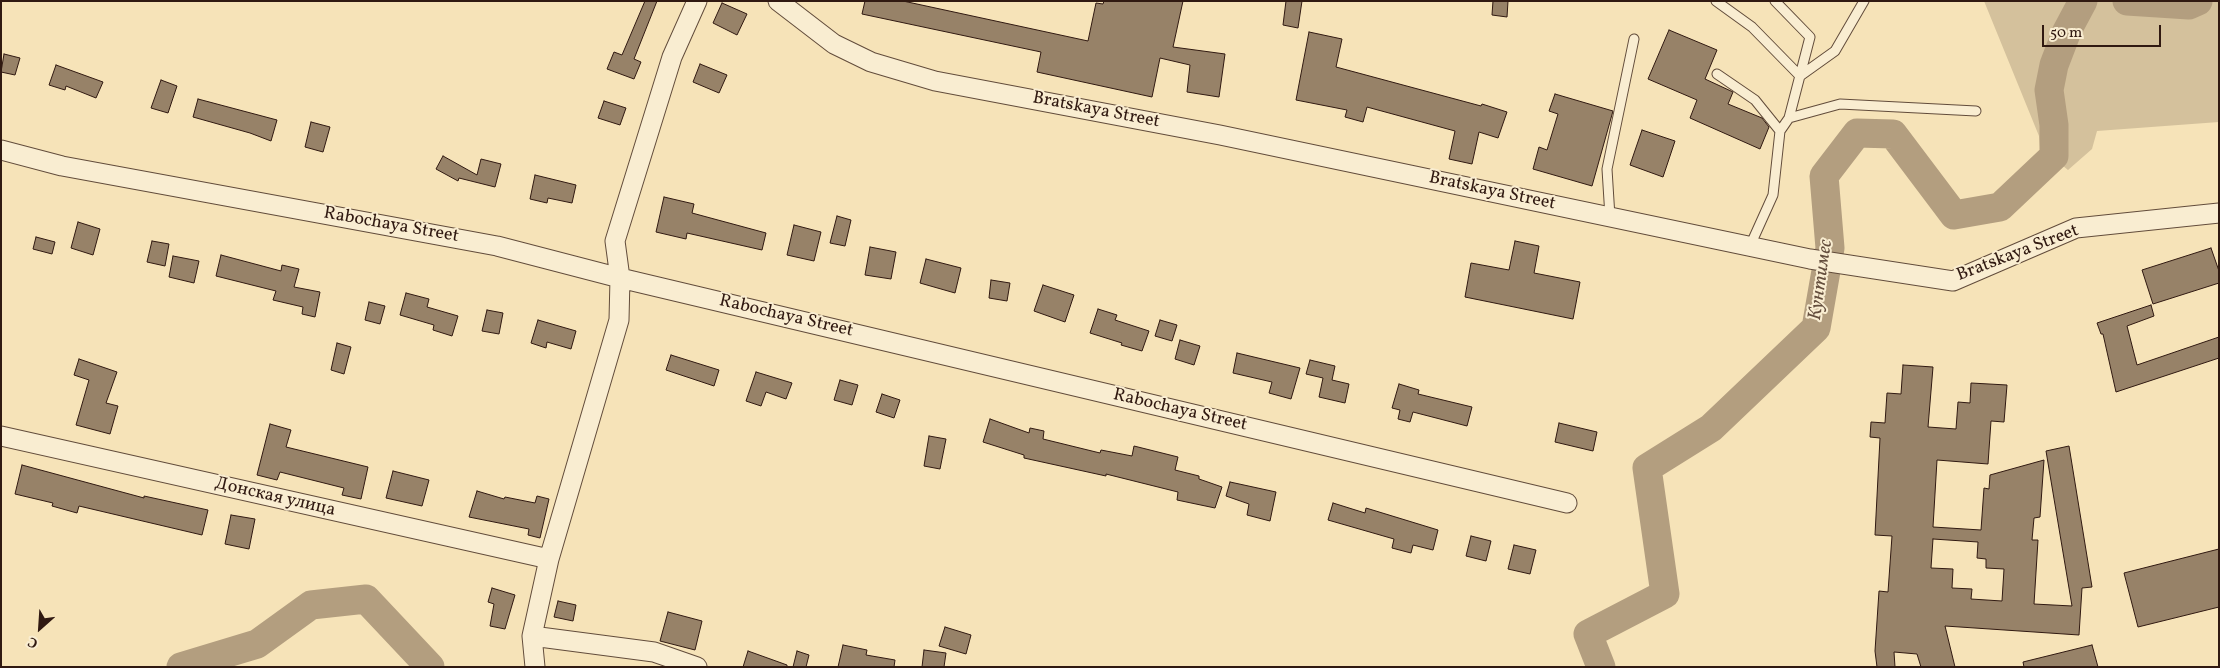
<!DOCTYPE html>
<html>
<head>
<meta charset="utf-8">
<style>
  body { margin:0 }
  #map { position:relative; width:2220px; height:668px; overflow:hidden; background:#f6e3b8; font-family:Vollkorn,serif }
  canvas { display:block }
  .frame { position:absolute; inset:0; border:2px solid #301911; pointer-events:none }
  .north { position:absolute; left:15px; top:603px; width:50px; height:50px; -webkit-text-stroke:4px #f9edd1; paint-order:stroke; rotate:206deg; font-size:14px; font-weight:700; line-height:20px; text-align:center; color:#301911 }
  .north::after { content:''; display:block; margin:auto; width:18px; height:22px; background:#301911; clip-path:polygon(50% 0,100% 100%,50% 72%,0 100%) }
  .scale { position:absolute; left:2042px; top:25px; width:119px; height:22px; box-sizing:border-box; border:2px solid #301911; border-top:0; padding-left:6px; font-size:15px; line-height:18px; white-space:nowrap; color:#301911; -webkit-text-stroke:4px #f9edd1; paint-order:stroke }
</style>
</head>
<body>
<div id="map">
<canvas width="2220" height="668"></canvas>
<div class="frame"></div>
<div class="north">С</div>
<div class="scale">50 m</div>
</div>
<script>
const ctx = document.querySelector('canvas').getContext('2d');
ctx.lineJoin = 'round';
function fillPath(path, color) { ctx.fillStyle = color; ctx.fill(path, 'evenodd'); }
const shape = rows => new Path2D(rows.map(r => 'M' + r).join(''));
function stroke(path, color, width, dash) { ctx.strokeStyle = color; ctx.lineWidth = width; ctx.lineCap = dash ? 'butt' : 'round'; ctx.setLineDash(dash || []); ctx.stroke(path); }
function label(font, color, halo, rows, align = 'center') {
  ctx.font = font + ' Vollkorn,serif'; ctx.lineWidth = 4; ctx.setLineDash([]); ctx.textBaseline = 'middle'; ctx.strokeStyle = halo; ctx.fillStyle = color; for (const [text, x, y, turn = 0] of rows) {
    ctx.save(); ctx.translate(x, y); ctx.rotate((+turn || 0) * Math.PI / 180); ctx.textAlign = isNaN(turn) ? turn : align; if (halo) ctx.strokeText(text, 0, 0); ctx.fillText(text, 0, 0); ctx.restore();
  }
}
fillPath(shape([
  [1984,1,2219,1,2219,122,2097,131,2092,149,2068,170,2040,147,2039,136]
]), '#d4c19c');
stroke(shape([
  [2127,1,2189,5,2198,1],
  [181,667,257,644,311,605,366,599,430,667],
  [1601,667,1588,634,1665,594,1647,468,1711,428,1816,328,1830,248,1824,176,1857,133,1893,134,1954,215,2000,207,2054,156,2054,125,2049,90,2054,65,2067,31,2083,1]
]), '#b39e7f', 29);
const building = shape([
  [645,1,657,1,634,59,641,62,634,79,607,69,614,52,622,55,645,1],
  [865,1,903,1,1088,41,1096,3,1103,4,1104,1,1183,1,1173,47,1225,54,1219,97,1187,92,1190,65,1160,58,1152,97,1037,72,1041,52,862,14,865,1],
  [1286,1,1302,1,1298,28,1283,25,1286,1],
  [1493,1,1508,1,1507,17,1492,15,1493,1],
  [722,3,747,14,737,35,713,23,722,3],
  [1669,30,1717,50,1705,79,1733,92,1728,104,1762,118,1769,127,1760,149,1690,118,1697,100,1648,79,1669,30],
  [1309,32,1342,39,1336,67,1481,106,1482,104,1507,112,1498,138,1479,132,1472,164,1449,159,1455,131,1367,107,1363,122,1345,117,1347,110,1296,100,1309,32],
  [4,54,20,58,15,75,1,72,4,54],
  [700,64,727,75,719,93,693,82,700,64],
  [56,65,103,82,96,98,66,86,65,90,49,85,56,65],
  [161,80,177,86,168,113,151,108,161,80],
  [1555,94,1613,111,1592,186,1533,169,1539,147,1547,150,1558,114,1549,111,1555,94],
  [198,99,277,120,271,141,250,133,193,117,198,99],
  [604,101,626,108,620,125,598,118,604,101],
  [311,122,330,127,323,152,305,147,311,122],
  [1642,130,1675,141,1663,177,1630,165,1642,130],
  [443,156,477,175,481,159,501,164,495,187,459,178,458,181,436,169,443,156],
  [535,175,576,185,572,203,548,198,547,203,530,199,535,175],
  [664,197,694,204,692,213,766,233,762,250,687,233,686,239,656,232,664,197],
  [837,216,851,220,845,246,830,243,837,216],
  [78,222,100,229,93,255,71,248,78,222],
  [794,225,821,232,814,261,787,255,794,225],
  [36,237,55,242,52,254,33,249,36,237],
  [152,241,169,244,165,266,147,262,152,241],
  [1515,241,1539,246,1534,273,1580,282,1573,319,1465,297,1471,263,1509,270,1515,241],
  [870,247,896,252,891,279,865,275,870,247],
  [2211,248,2219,271,2219,283,2153,304,2142,270,2211,248],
  [221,255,281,271,282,265,299,269,294,287,320,292,315,317,302,314,303,307,273,300,276,291,216,276,221,255],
  [173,256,199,261,194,283,169,277,173,256],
  [926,259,961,268,955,293,920,283,926,259],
  [991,280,1010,283,1007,301,989,298,991,280],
  [1043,285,1074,295,1065,322,1034,311,1043,285],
  [406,293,429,299,427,307,458,316,452,336,433,330,434,325,400,315,406,293],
  [369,302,385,306,380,324,365,320,369,302],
  [2151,305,2154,316,2127,326,2137,365,2219,337,2219,358,2116,392,2103,334,2101,334,2097,323,2151,305],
  [1098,309,1117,315,1115,320,1149,331,1142,351,1121,345,1122,343,1090,333,1098,309],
  [487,310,503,313,499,334,482,331,487,310],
  [538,320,576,331,571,349,547,342,546,348,531,343,538,320],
  [1160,320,1177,325,1172,341,1155,336,1160,320],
  [1180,340,1200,346,1194,365,1175,359,1180,340],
  [337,343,351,347,344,374,331,370,337,343],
  [1237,353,1300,368,1291,399,1269,393,1272,382,1233,373,1237,353],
  [671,355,719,370,714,386,666,370,671,355],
  [79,359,117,372,106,403,118,406,110,434,76,425,89,380,74,375,79,359],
  [1310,360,1335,366,1332,380,1349,384,1345,403,1319,397,1323,378,1306,374,1310,360],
  [1903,365,1933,367,1928,427,1956,429,1958,402,1970,403,1971,383,2007,385,2004,422,1991,421,1988,464,1937,460,1933,527,1981,530,1984,488,1989,489,1990,475,2044,460,2040,517,2034,518,2032,540,2038,540,2034,604,2072,606,2046,451,2069,446,2092,587,2082,588,2079,635,1945,626,1955,667,1921,667,1917,654,1894,652,1895,667,1877,667,1875,651,1879,591,1888,592,1892,536,1875,535,1880,438,1870,437,1871,422,1885,423,1887,393,1901,394,1903,365],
  [1933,539,1978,542,1977,558,1986,559,1986,568,2004,569,2002,601,1971,599,1972,589,1952,588,1953,569,1931,568,1933,539],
  [756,372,792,383,786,399,766,392,761,406,746,401,756,372],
  [840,380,858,385,852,405,834,400,840,380],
  [1399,384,1419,390,1418,394,1472,407,1467,426,1413,412,1410,422,1398,419,1400,410,1392,408,1399,384],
  [882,394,900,400,894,418,876,412,882,394],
  [990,419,1029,433,1030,428,1044,431,1043,439,1100,453,1101,450,1132,456,1134,446,1178,457,1175,470,1199,476,1199,479,1222,487,1215,508,1177,500,1178,492,1106,474,1106,476,1024,458,1024,455,983,442,990,419],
  [1559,423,1597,432,1593,451,1555,442,1559,423],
  [270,424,291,430,286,447,368,467,361,499,342,495,344,488,280,472,277,480,257,475,270,424],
  [929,436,946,439,940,469,924,466,929,436],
  [22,465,144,498,144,496,208,510,202,535,79,506,77,513,52,506,53,503,15,494,22,465],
  [393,471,429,480,422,506,386,498,393,471],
  [1230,482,1276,492,1270,521,1247,515,1249,504,1226,496,1230,482],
  [477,491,504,499,505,497,535,503,537,496,549,499,540,538,528,535,529,529,469,517,477,491],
  [1333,503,1365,513,1366,508,1438,530,1433,550,1413,545,1411,553,1392,548,1394,539,1328,520,1333,503],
  [231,515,255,519,249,549,225,544,231,515],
  [1471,536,1491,541,1486,561,1466,556,1471,536],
  [1514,545,1536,550,1530,574,1508,569,1514,545],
  [2219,549,2219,607,2138,627,2124,573,2219,549],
  [492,588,515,595,505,629,490,626,494,604,488,602,492,588],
  [558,601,576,605,573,621,554,617,558,601],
  [668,612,702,621,695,650,660,641,668,612],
  [945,627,971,635,966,654,939,646,945,627],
  [843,645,867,650,866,655,895,660,894,667,838,667,843,645],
  [2092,645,2098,667,2024,667,2023,662,2092,645],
  [924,650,946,653,944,667,922,667,924,650],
  [748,651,787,665,787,667,743,667,748,651],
  [797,651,809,655,806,667,793,667,797,651]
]);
fillPath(building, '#978268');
stroke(building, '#301911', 1);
const lane = shape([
  [1716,1,1752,27,1800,76,1835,51,1864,1],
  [1775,1,1810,37,1789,118],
  [1717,74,1755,100,1780,131],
  [1610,217,1607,169,1634,39],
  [1750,246,1773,195,1780,131,1789,118,1840,104,1976,111]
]);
const street = shape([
  [778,1,834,44,871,62,935,81,1220,135,1810,259,1953,281,2076,228,2219,213],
  [1,150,62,166,497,246,620,278,1567,503],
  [1,436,549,559],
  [532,636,654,652,697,667],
  [535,667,532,636,549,559,619,320,620,278,615,241,672,57,697,1]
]);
stroke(lane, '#624c3b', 11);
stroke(street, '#624c3b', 21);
stroke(lane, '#f9edd1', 9);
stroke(street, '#f9edd1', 19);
label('18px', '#301911', '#f9edd1', [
  ["Bratskaya Street",1096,111,11],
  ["Bratskaya Street",1492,192,12],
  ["Rabochaya Street",391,226,10],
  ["Bratskaya Street",2018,254,-21],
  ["Rabochaya Street",786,317,13],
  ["Rabochaya Street",1180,411,13],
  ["Донская улица",275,498,13]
]);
label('italic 19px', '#644e3d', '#f9edd1', [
  ["Кунтимес",1822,280,-82]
]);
</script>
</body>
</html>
